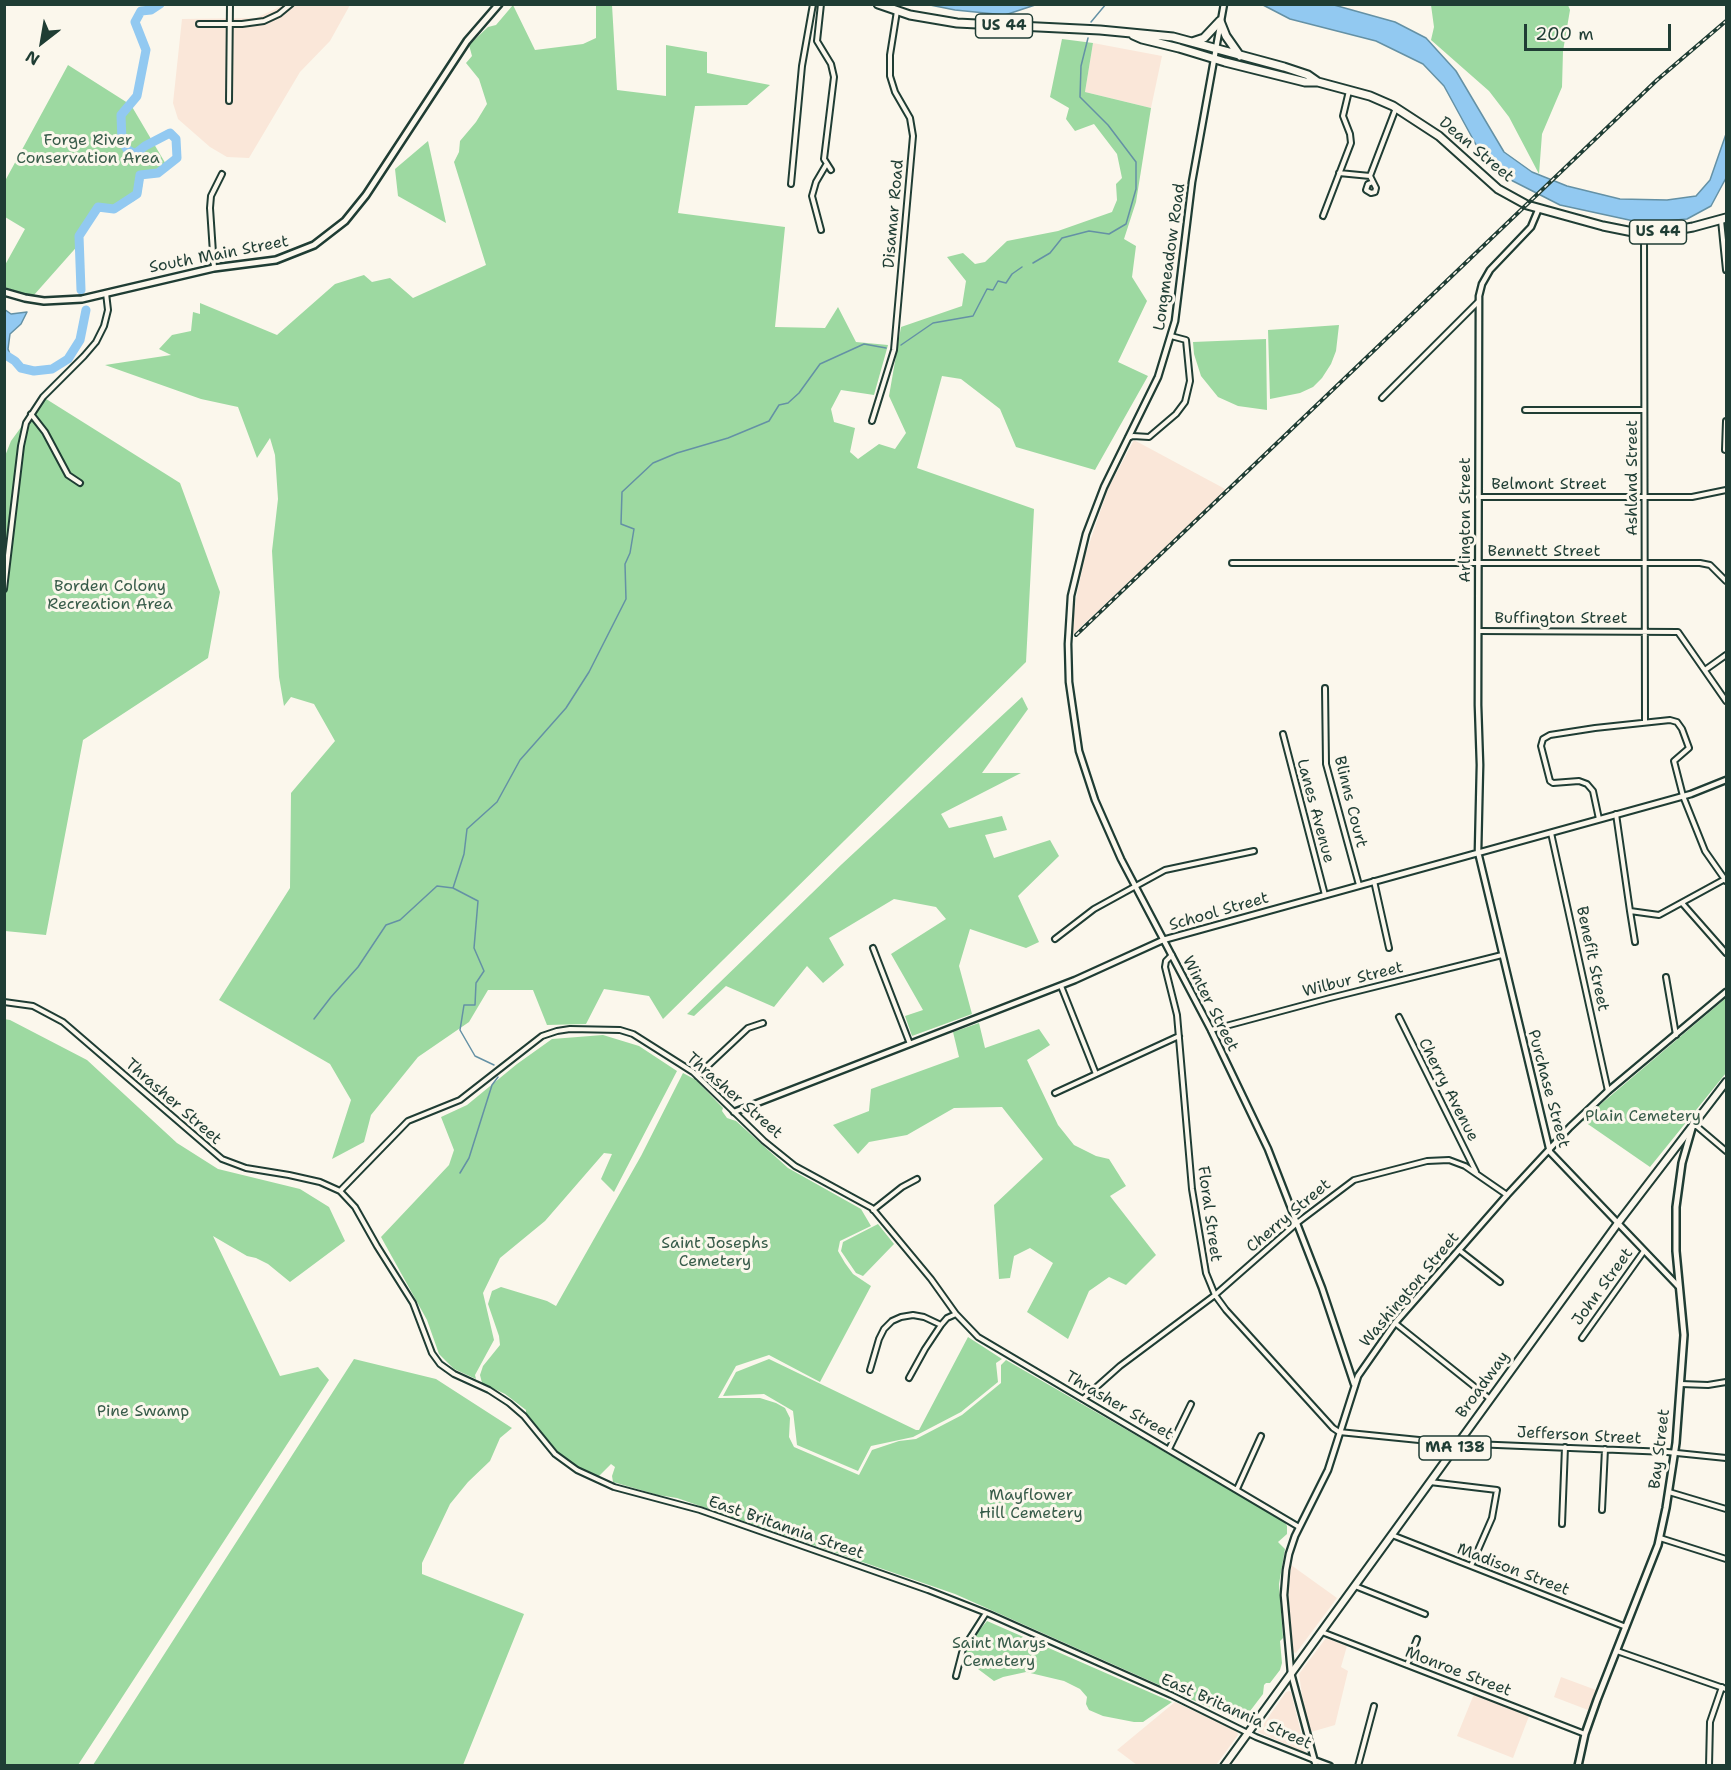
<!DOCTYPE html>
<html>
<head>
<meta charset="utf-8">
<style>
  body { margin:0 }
  #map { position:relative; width:1731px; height:1770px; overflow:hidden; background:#fbf7ec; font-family:"Shantell Sans",sans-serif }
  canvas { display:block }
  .frame { position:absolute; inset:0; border:6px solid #1f3d34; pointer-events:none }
  .north { position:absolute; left:12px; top:12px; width:60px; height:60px; -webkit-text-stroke:4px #fbf7ec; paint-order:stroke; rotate:211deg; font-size:16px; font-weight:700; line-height:24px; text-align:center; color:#1f3d34 }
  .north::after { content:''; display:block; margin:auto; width:21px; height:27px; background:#1f3d34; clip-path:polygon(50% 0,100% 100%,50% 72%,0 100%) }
  .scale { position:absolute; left:1524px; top:24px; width:147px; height:27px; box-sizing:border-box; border:3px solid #1f3d34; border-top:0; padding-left:8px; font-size:18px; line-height:21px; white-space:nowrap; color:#1f3d34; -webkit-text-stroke:4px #fbf7ec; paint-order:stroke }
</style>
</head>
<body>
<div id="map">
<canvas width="1731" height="1770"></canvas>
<div class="frame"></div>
<div class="north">N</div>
<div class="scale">200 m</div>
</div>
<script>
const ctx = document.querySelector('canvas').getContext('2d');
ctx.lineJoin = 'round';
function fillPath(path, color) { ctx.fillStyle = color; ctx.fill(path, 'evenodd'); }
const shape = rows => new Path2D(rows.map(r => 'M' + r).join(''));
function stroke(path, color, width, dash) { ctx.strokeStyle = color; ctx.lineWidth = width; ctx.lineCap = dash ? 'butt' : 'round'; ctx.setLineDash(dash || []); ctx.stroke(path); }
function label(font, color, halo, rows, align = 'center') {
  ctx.font = font + ' "Shantell Sans",sans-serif'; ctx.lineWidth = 6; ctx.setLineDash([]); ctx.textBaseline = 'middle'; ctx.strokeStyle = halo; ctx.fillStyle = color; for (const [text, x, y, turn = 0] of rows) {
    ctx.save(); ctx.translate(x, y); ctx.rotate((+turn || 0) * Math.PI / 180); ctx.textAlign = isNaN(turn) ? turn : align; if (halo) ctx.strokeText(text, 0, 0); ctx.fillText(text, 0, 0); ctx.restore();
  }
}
fillPath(shape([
  [284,5,350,5,330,41,300,72,249,158,227,157,210,147,178,119,173,103,182,19,256,18],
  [1093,43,1162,56,1151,108,1085,92],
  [1134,440,1227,490,1071,636,1076,599,1085,556,1108,489],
  [1291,1565,1337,1598,1296,1653,1293,1652,1288,1590],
  [1326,1638,1347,1646,1341,1667,1348,1671,1335,1725,1311,1732,1303,1702,1299,1674],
  [1561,1677,1596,1690,1588,1710,1554,1697],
  [1289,1691,1291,1692,1306,1753,1258,1732,1286,1692],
  [1474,1694,1529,1716,1513,1758,1457,1736],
  [1175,1702,1237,1731,1238,1735,1216,1765,1137,1765,1117,1750]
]), '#fae7d9');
fillPath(shape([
  [513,5,535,50,583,44,596,38,596,5,612,5,617,90,666,96,666,45,707,52,707,73,770,85,747,105,695,106,678,213,785,227,775,327,825,328,838,307,856,342,888,345,874,395,841,390,831,409,834,422,855,428,850,452,858,459,879,444,895,449,906,433,889,396,901,327,962,306,966,281,947,257,963,253,975,264,985,262,1007,241,1058,231,1112,212,1117,200,1116,184,1122,178,1117,154,1094,124,1075,131,1066,119,1069,108,1050,97,1062,39,1093,43,1085,92,1151,108,1136,202,1124,239,1136,246,1132,277,1147,301,1118,362,1148,376,1095,470,1016,447,1000,409,961,379,942,376,917,468,1034,509,1026,662,663,1019,649,996,604,989,586,1024,547,1025,533,990,488,990,469,1022,418,1057,371,1115,364,1142,332,1159,351,1100,330,1064,219,1000,290,888,291,793,335,741,314,704,291,697,284,706,279,677,272,551,278,499,275,455,270,438,257,458,238,407,201,399,105,365,171,355,159,349,172,335,191,331,193,312,200,314,200,303,277,335,335,284,364,275,372,282,390,278,413,298,486,265,454,162,459,152,460,141,476,122,487,104,479,79,466,63,472,56,469,45,488,27,496,25],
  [1431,5,1568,5,1570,10,1563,51,1562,87,1542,134,1539,174,1509,117,1489,91,1431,40,1434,27],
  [68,65,131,105,167,166,162,171,144,175,141,194,134,201,129,203,115,213,102,208,96,212,91,222,84,228,80,237,81,242,34,295,21,293,5,287,5,265,25,229,5,217,5,181],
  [428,141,446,223,398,196,395,169],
  [1339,325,1336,351,1331,364,1322,378,1313,387,1300,393,1270,399,1268,330],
  [1266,339,1267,410,1238,406,1218,397,1201,376,1194,354,1193,342],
  [43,397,180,483,220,592,208,658,83,740,46,935,5,931,5,456,11,441],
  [1022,697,1028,709,982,773,1021,773,941,814,949,828,1002,816,1007,830,985,835,994,858,1050,840,1059,856,1018,896,1039,942,1026,948,970,929,959,966,972,1014,912,1036,905,1016,923,1010,891,954,946,919,936,907,894,899,829,938,844,965,823,983,807,966,774,1007,726,986,694,1016,687,1014,842,864],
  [1726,998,1726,1073,1650,1167,1582,1120],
  [4,1019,10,1020,87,1060,177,1143,218,1169,300,1189,329,1207,345,1241,290,1282,268,1264,256,1258,247,1256,213,1236,280,1376,318,1367,329,1380,78,1765,5,1765],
  [979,1023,985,1048,1039,1029,1050,1045,1027,1060,1058,1125,1074,1145,1096,1156,1109,1159,1126,1186,1110,1196,1156,1255,1126,1285,1109,1277,1089,1291,1068,1339,1027,1312,1053,1263,1030,1248,1014,1256,1010,1278,999,1279,994,1205,1043,1159,1002,1107,954,1108,907,1135,869,1142,858,1154,833,1125,869,1111,871,1089,959,1057,953,1032],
  [603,1035,639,1046,677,1071,614,1192,601,1179,612,1154,604,1153,545,1221,500,1258,483,1293,494,1340,475,1375,476,1379,454,1369,439,1354,427,1320,381,1237,449,1165,454,1150,441,1117,467,1105,517,1064,552,1039],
  [683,1073,696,1080,723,1108,722,1111,727,1118,736,1121,788,1168,861,1209,871,1226,840,1241,838,1251,845,1263,853,1274,871,1286,820,1382,769,1355,736,1366,718,1398,760,1398,776,1403,785,1408,790,1418,789,1437,794,1447,859,1475,872,1450,899,1441,916,1439,962,1415,1001,1383,1001,1365,1006,1360,1284,1521,1287,1526,1287,1534,1278,1542,1285,1549,1279,1584,1283,1638,1280,1641,1282,1663,1280,1670,1270,1683,1266,1683,1264,1685,1263,1694,1244,1719,1240,1721,955,1594,677,1498,658,1495,613,1482,612,1476,615,1467,611,1464,599,1476,596,1476,575,1465,558,1452,526,1414,526,1410,505,1394,482,1383,480,1375,483,1366,500,1345,499,1336,488,1304,492,1291,501,1287,547,1301,556,1306,641,1156],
  [878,1224,894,1244,863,1276,856,1273,841,1251,843,1242],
  [968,1337,1002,1359,996,1363,998,1382,961,1412,913,1437,871,1446,858,1471,797,1445,793,1411,764,1394,723,1396,736,1372,769,1359,916,1430,919,1430],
  [354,1359,436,1379,512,1428,500,1438,490,1461,468,1482,450,1504,422,1563,422,1574,524,1614,463,1765,93,1765],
  [987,1621,1172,1702,1143,1722,1134,1722,1103,1716,1089,1710,1086,1704,1087,1697,1080,1689,1064,1681,1026,1672,1003,1677,994,1681,962,1657,968,1644]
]), '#9dd9a1');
const water = shape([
  [930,5,1035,4,1035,5,1005,15,955,10,930,5],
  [1263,5,1334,5,1395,22,1426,38,1456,71,1504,152,1532,172,1567,186,1620,199,1667,200,1696,196,1710,180,1726,134,1726,178,1711,206,1687,219,1643,223,1560,205,1501,175,1480,152,1444,86,1423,64,1376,41,1290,19,1263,5],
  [4,309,11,314,27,312,21,324,10,334,8,349,11,357,9,360,5,358,4,309]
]);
fillPath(water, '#92c9f1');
stroke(water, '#6491a5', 1.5);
stroke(shape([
  [1091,22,1106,4],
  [1033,263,1050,253,1062,238,1089,231,1109,234,1126,224,1136,189,1136,162,1108,125,1080,97,1081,66,1088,38],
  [901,345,933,323,973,316,987,289,993,290,998,281,1006,283,1012,274,1022,267],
  [453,888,478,901,474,948,484,971,476,983,475,1005,464,1005,460,1030,475,1056,494,1065],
  [314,1019,331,997,358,967,386,925,400,920,437,886,453,888,464,854,467,829,497,802,520,760,566,708,589,672,626,599,625,564,630,553,634,529,621,524,622,492,653,463,677,453,728,438,769,421,779,405,788,403,799,393,820,364,864,344,886,348],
  [460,1173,469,1158,492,1085,498,1077]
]), '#6491a5', 1.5);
stroke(shape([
  [81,290,79,236,98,207,114,209,137,194,140,175,158,173,177,158,176,139,170,133,145,146,135,154,127,149,122,141,121,115,137,96,146,50,135,22,141,11,151,10,160,4],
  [4,354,15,361,21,368,34,371,52,369,68,359,80,340,86,310]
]), '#92c9f1', 9);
const minor = shape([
  [821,4,817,41,831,64,834,77,824,159,831,170],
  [199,24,242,24,264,21,279,14,291,4],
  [229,101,230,4],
  [1339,173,1370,176],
  [1370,176,1396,108],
  [1370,176,1376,188,1375,192,1371,193,1366,190,1368,184,1373,182],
  [791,184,802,66,813,4],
  [1323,216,1351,143,1350,134,1343,116,1349,91],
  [1721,220,1726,270],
  [821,230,812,196,816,182,826,165],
  [1644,233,1645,722],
  [214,268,210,208,211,196,222,174],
  [1382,398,1478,302],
  [1525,410,1644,410],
  [31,414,45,432,68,475,80,483],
  [872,421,894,350,913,136,910,118,895,92,890,76,890,55,897,11],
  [1128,438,1133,436,1149,437,1176,414,1185,402,1190,381,1186,340,1171,336],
  [1725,450,1726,421],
  [1478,497,1692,497,1726,490],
  [1232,563,1700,563,1710,565,1726,581],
  [4,589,21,446,26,423,43,397,84,356,96,342,104,326,108,310,106,293],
  [1479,631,1678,632,1726,701],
  [1705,670,1726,655],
  [1325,688,1326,764,1359,885],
  [1283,734,1325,895],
  [1616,814,1630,911,1659,915,1725,879],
  [1599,819,1593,791,1587,784,1579,781,1553,783,1550,781,1541,746,1543,739,1550,735,1595,728,1670,720,1677,722,1682,729,1689,748,1674,761,1683,796,1705,851,1726,881],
  [1551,833,1608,1091],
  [1374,881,1389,948],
  [1682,903,1726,953],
  [1630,911,1635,942],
  [1055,939,1094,909,1165,870,1254,851],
  [873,948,910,1044],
  [1172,955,1166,961,1165,967,1177,1015,1192,1189,1206,1273,1215,1295,1226,1310,1333,1428,1339,1432,1449,1443,1667,1452,1726,1458],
  [1666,977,1676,1035],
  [1061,986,1096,1074],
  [4,1002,33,1006,63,1022,222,1159,246,1168,289,1175,320,1182,340,1191,408,1121,460,1100,542,1036,557,1031,570,1029,620,1030,633,1034,693,1072,764,1141,795,1166,872,1208,931,1279,956,1314,978,1337,1299,1527],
  [1399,1017,1476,1172],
  [1211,1030,1330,998,1502,955],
  [697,1076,748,1028,763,1023],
  [1055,1093,1179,1036],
  [1693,1123,1726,1151],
  [340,1191,355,1207,377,1246,413,1303,432,1353,440,1364,454,1374,489,1390,509,1403,524,1416,555,1454,577,1470,614,1487,700,1510,928,1590,989,1614,1171,1695,1256,1737,1314,1760],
  [873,1210,902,1187,917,1179],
  [1459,1250,1500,1282],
  [1395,1323,1490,1399],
  [1582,1338,1644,1251],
  [870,1370,879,1339,884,1329,892,1321,901,1317,913,1315,924,1317,941,1325],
  [909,1378,925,1349,941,1325,947,1318,956,1314],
  [1681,1384,1708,1385,1726,1382],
  [1083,1399,1120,1366,1215,1295,1297,1223,1354,1180,1427,1161,1449,1160,1465,1166,1507,1195],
  [1169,1449,1191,1404],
  [1430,1482,1497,1490,1492,1518,1471,1566],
  [1237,1489,1261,1436],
  [1669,1492,1726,1509],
  [1602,1510,1605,1449],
  [1562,1524,1565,1447],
  [1392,1535,1626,1627],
  [1660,1538,1726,1559],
  [1355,1586,1425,1614],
  [1322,1632,1585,1734],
  [1617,1651,1726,1689],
  [1407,1665,1417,1639],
  [956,1676,963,1649,986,1613],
  [1358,1766,1374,1706],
  [1709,1766,1710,1722,1722,1687]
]);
const tertiary = shape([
  [1224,4,1192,182,1175,321,1158,377,1104,487,1086,534,1071,596,1068,644,1069,682,1079,751,1095,800,1121,859,1211,1030,1268,1149,1322,1288,1354,1384],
  [1539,208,1531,227,1490,270,1482,284,1479,296,1478,705,1480,765,1478,852,1550,1152,1679,1287],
  [734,1112,1075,980,1163,940,1691,794,1726,780],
  [1314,1760,1330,1766],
  [1316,1766,1291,1673,1284,1595,1286,1570,1289,1554,1295,1536,1328,1470,1358,1376,1395,1323,1507,1195,1570,1127,1608,1091,1726,992]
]);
const secondary = shape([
  [4,292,25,298,44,301,82,299,214,268,276,260,314,245,345,221,366,195,467,41,499,4],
  [1578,1766,1585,1734,1597,1700,1658,1545,1666,1508,1676,1443,1684,1335,1676,1251,1676,1207,1682,1163,1692,1128]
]);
const primary = shape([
  [1224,1766,1618,1223,1726,1082]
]);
const trunk = shape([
  [878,4,910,15,957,23,1100,30,1173,37,1284,67,1308,75,1318,82,1370,96,1393,106,1439,136,1498,189,1527,205,1603,226,1638,233,1664,232,1693,227,1726,218],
  [1133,35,1142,39,1179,48,1225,62,1305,82,1318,82],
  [1192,42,1204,38,1220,21,1226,36,1240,56]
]);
stroke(minor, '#1f3d34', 8);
stroke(tertiary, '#1f3d34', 9);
stroke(secondary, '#1f3d34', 10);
stroke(primary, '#1f3d34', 10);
stroke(trunk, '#1f3d34', 11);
stroke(minor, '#fbf7ec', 4);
stroke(tertiary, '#fbf7ec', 4.5);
stroke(secondary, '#fbf7ec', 5);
stroke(primary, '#fbf7ec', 6);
stroke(trunk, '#fbf7ec', 7);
const rail = shape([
  [1076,635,1657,80,1726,21]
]);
stroke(rail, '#1f3d34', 4);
stroke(rail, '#fbf7ec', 1.5, [4.5]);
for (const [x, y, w] of [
  [1004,26,57],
  [1658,232,57],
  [1455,1448,72]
]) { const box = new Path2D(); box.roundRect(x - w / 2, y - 12, w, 24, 4.5); ctx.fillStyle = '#fbf7ec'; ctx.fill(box); stroke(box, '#1f3d34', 1.5); }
label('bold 15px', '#1f3d34', null, [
  ["US 44",1004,26],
  ["US 44",1658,232],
  ["MA 138",1455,1448]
]);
label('16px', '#385c4a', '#fbf7ec', [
  ["Forge River",88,141],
  ["Conservation Area",88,159],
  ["Borden Colony",110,587],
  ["Recreation Area",110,605],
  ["Plain Cemetery",1643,1117],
  ["Saint Josephs",715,1244],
  ["Cemetery",715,1262],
  ["Pine Swamp",143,1412],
  ["Mayflower",1031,1496],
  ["Hill Cemetery",1031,1514],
  ["Saint Marys",999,1644],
  ["Cemetery",999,1662]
]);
label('16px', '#1f3d34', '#fbf7ec', [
  ["Dean Street",1476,150,40],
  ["Disamar Road",894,214,-85],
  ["South Main Street",219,255,-11],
  ["Longmeadow Road",1170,257,-82],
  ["Ashland Street",1633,478,-90],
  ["Belmont Street",1549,485],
  ["Arlington Street",1466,520,-90],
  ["Bennett Street",1544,552],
  ["Buffington Street",1561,619],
  ["Blinns Court",1350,802,76],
  ["Lanes Avenue",1315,811,75],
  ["School Street",1219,912,-16],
  ["Benefit Street",1592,959,78],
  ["Wilbur Street",1353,980,-14],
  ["Winter Street",1210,1004,63],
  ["Purchase Street",1548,1089,75],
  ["Cherry Avenue",1448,1090,63],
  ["Thrasher Street",734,1096,41],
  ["Thrasher Street",173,1102,41],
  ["Floral Street",1209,1214,82],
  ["Cherry Street",1289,1216,-40],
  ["John Street",1603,1287,-54],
  ["Washington Street",1410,1290,-50],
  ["Broadway",1483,1385,-54],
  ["Thrasher Street",1119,1406,30],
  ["Jefferson Street",1579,1436,3],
  ["Bay Street",1660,1449,-83],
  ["East Britannia Street",786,1528,19],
  ["Madison Street",1513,1570,21],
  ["Monroe Street",1458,1672,21],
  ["East Britannia Street",1236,1712,24]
]);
</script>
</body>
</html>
